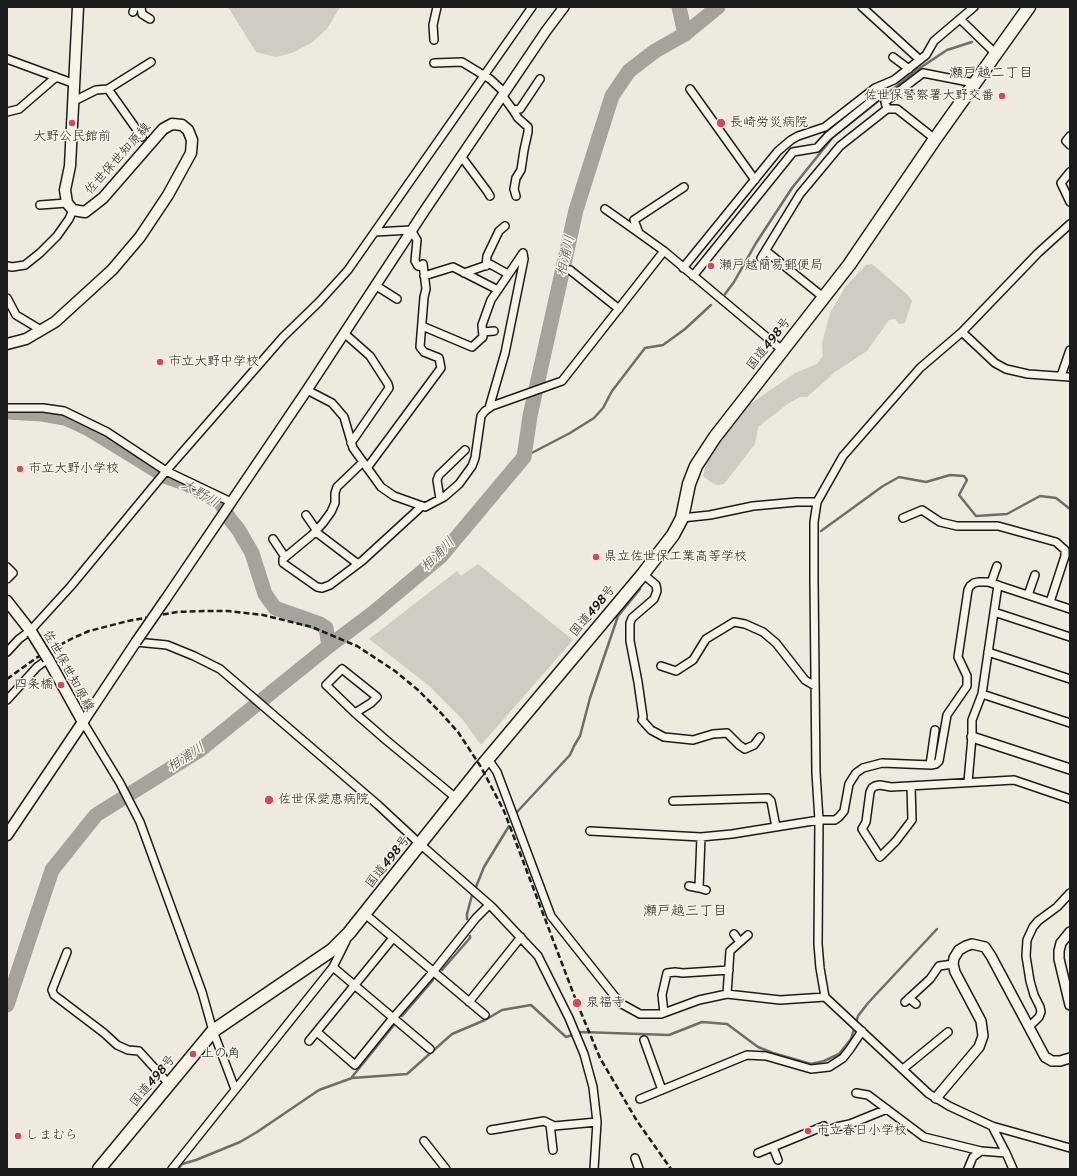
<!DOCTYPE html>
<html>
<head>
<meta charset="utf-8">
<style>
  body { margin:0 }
  #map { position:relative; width:1077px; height:1176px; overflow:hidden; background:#eeeae0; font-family:Sriracha,sans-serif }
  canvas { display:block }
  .frame { position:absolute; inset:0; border:8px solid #1c1c1c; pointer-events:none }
</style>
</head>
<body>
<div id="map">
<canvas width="1077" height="1176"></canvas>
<div class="frame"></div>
</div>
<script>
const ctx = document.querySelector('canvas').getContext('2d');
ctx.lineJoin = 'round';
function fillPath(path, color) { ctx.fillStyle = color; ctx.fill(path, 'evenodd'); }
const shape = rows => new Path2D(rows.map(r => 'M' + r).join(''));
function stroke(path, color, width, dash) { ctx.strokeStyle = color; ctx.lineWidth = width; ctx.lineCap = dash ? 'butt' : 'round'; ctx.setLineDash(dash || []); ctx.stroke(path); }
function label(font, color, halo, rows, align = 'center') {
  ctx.font = font + ' Sriracha,"Klee One",sans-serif'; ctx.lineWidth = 3; ctx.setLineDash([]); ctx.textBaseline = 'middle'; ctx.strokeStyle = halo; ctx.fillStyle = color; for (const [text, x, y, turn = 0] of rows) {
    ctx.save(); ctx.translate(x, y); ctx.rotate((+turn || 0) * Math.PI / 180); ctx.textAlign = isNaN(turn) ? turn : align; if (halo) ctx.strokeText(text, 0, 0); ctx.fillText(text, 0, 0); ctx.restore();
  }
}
fillPath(shape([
  [228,7,340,7,327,29,311,43,292,53,276,57,256,52],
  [872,264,908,295,912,301,905,323,899,324,895,319,889,320,867,351,835,372,807,397,800,397,789,403,758,427,755,444,724,484,718,485,712,483,703,476,706,464,743,409,795,373,817,364,823,356,822,343,830,313,845,287,866,265],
  [478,564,573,640,481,745,463,720,428,685,369,639,457,571,461,576]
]), '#cfccc3');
stroke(shape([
  [725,294,734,282,756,243,792,188,833,137,917,70,947,50,972,42],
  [524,457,570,433,594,418,603,408,612,391,645,348,663,345,685,329,711,305],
  [821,531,883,486,899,477,926,482,950,475,964,476,967,480,959,495,976,516,1007,514,1040,496,1056,498,1070,509],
  [517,812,570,755,574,746,580,736,590,698,618,616,640,589],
  [476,887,484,867,509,826],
  [467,919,467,914,472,895],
  [442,970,470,938,470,936],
  [402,1016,433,980],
  [352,1077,394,1025],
  [178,1169,182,1164,196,1160,240,1142,257,1132,319,1090,352,1078,407,1074,452,1034,485,1020,502,1010,531,1005,566,1037,582,1032,669,1035,702,1022,727,1024,758,1047,773,1053,811,1064,824,1061,839,1054,851,1039,858,1016,868,1003,937,929]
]), '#6f6d69', 2.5);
stroke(shape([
  [679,7,685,34],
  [7,412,42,414,65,418,89,429,167,477,187,484,221,503,229,518,238,529,252,553,265,594,275,608,320,624,326,628,329,646],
  [7,1005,52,870,96,815,200,750,329,646,373,613,441,556,524,457,530,416,576,210,612,96,629,71,655,51,685,34,718,7]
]), '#a6a39d', 15);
const minor = shape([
  [141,7,142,14,150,19],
  [862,7,920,60],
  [133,12,135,7],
  [961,20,995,53],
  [434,40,433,25,437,7],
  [893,57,909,69],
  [7,59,75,84],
  [434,63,462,62,490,79,504,92],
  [108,89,142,137],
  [690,89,755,180],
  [502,95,513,110,520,109,540,79],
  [74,101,96,90,108,89,151,62],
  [887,109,885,102,923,73,974,83],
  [513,110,518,118,528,127,528,132,524,150,521,170,516,178,514,189,516,196],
  [7,112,19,109,56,77],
  [1070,136,1066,141,1070,145],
  [461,156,487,191,490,196],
  [1070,172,1061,183,1070,202],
  [684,187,634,220,639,233,664,251,782,350],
  [40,205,67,203],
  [605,209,639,233],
  [1070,224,1038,253,962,332,920,368,843,456,817,502,814,522,814,580,816,773,819,820,818,944,820,968,825,997,929,1094,936,1098,949,1106,992,1126,1070,1148],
  [375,232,411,230,417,240,415,261,418,266,423,267],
  [766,251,823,297],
  [761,258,800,194,840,146,887,109,897,109,935,139],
  [7,266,12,267,25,265,40,253,57,236,69,219,73,210],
  [486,266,487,256,499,231,505,226],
  [683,268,778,151,791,140,798,136,825,127,875,88,894,80,926,55,934,41,974,7],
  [570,270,619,309],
  [464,273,490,264,508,274],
  [424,276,453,267,498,290],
  [693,276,793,152,817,148,828,136,879,95],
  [375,285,397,299],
  [7,298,16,315,41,330],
  [422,326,472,347,483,337,482,325,491,300,523,253,524,259,505,353,489,408],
  [483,332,494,331],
  [962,332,995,363,1006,369,1028,374,1070,377],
  [344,333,370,356,388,384,389,388,351,443],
  [1061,376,1070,350],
  [307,390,332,403,344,417,353,448,381,487,394,496,425,507,444,497,459,484,472,466,475,458,481,416,485,411,492,406,562,381,664,251],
  [7,408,43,408,64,411,107,432,166,471,231,502],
  [363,462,337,487,335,493,335,503,331,512,323,523,312,535,283,559,283,563,317,587,322,588,330,585,362,561,422,506],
  [367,468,441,368,439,358,424,352,420,347,424,297,426,289,423,264],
  [440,499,437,480,439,475,465,450],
  [306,515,317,531],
  [682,518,710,515,753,506,797,502,817,502],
  [903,518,922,510,940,522,957,526,998,526,1056,542,1065,550,1065,556,1050,602],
  [316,532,358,564],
  [273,539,285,557],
  [7,567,13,573,7,579],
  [643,574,656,585,657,591,654,599,632,618,630,623,630,641,638,682,643,717,642,720,651,730,664,737,693,740,713,734,727,733,739,745,745,749,754,745,760,737],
  [991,583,997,566],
  [1028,595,1035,575],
  [994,612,1070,637],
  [136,642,167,645,194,656,220,669,378,805,420,844,492,907,538,956,569,1018,584,1054,593,1087,597,1122,594,1169],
  [7,652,19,639,30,631,71,586,166,471,283,337,319,302,348,270,532,7],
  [988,652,1070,679],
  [661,666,676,671,693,660,706,639,734,622,745,624,763,632,776,643,805,680,815,686],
  [982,694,1070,723],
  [7,700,37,667,48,659],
  [355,713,371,703,377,697,342,669,326,685,355,713,386,740,456,798],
  [83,722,120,783,140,822,202,992,213,1031,235,1089],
  [488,759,497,772,551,916,620,1003,640,1014,661,1014,699,1000,727,994,780,1000,825,997],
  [930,765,935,730],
  [968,782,972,737,972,720,982,694,998,585],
  [911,786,912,820,896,841,880,857,862,829,866,822,870,792,872,788,875,786,880,785,891,787,1014,780,1070,799],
  [673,801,768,798,771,801,776,827],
  [590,831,701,837,732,834,819,820,835,820,839,817,844,811,849,784,856,773,863,768,882,763,931,765,936,764,939,761,947,715,967,686,967,676,958,657,968,590,970,586,974,583,978,582,988,582,1070,609],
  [701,837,699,888,706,890],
  [689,886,699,888],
  [365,914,485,1015],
  [734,934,740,942],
  [67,952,52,990,54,995,104,1033,117,1045,128,1050,139,1051,169,1084],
  [333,967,430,1049],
  [727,994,730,951,748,935],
  [909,998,916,1004],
  [469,1002,521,937],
  [905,1002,930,979,939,966,953,964],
  [664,1013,662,995,667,973,675,972,683,973,729,970],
  [1029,1027,1039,1017,1041,1012,1040,1007,1034,995,1030,981,1026,956,1027,940,1033,927,1038,921,1057,907,1070,893],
  [317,1032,355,1065,393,1018,433,972,476,918,489,905],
  [644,1040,662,1090],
  [309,1041,393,938],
  [903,1069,948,1032],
  [856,1093,868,1095,924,1137,981,1151],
  [640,1099,747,1055,766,1056,811,1069,829,1067,843,1058,850,1049,862,1031],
  [550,1124,553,1150],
  [992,1126,1006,1153,1013,1169],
  [491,1130,544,1121,554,1126,597,1122],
  [424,1141,446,1169],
  [773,1147,778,1160],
  [758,1153,824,1126,827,1131,836,1127,850,1124,887,1109],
  [635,1158,639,1169],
  [172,1169,333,967,346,941],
  [968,1169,973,1157,981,1151,1006,1153]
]);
const tertiary = shape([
  [165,600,307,390,425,210,546,31,564,7],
  [83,722,136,642],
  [972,737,1070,769],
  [1070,932,1061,943,1059,951,1059,959,1070,1005],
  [936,1098,979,1047,983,1036,981,1021,955,972,953,964,954,958,959,950,966,946,972,944,985,947,991,956,1045,1057,1052,1061,1060,1061,1070,1058]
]);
const secondary = shape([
  [7,344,26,339,55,322,112,270,140,237,168,195,191,153,192,140,188,130,182,125,172,124,163,129,103,198,85,212,73,210,67,203,65,190,70,166,78,7],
  [7,601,32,633],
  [7,835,83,722,48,659]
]);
const trunk = shape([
  [99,1169,213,1031,332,950,349,933,481,767,643,574,673,535,682,518,689,484,696,466,715,437,849,265,935,139,1029,7]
]);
stroke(minor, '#1c1c1c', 10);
stroke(tertiary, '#1c1c1c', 12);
stroke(secondary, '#1c1c1c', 13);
stroke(trunk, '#1c1c1c', 15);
stroke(minor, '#f7f3e8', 7);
stroke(tertiary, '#f7f3e8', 9);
stroke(secondary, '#f7f3e8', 10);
stroke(trunk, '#f7f3e8', 12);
stroke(shape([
  [7,679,36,658,73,638,89,631,128,621,177,612,204,611,228,611,263,615,312,627,357,646,395,671,418,690,441,713,458,732,481,767,504,811,577,1003,600,1058,637,1121,671,1169]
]), '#1c1c1c', 2.5, [6, 3]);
const tertiaryBridge = shape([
  [136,642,165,600]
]);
const secondaryBridge = shape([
  [32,633,48,659]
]);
stroke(tertiaryBridge, '#1c1c1c', 12, []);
stroke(secondaryBridge, '#1c1c1c', 13, []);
stroke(tertiaryBridge, '#f7f3e8', 9);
stroke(secondaryBridge, '#f7f3e8', 10);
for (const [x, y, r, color] of [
  [1002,96,4,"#d1495b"],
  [72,123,4,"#d1495b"],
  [721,123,5,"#d1495b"],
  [711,266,4,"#d1495b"],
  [160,362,4,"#d1495b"],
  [20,469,4,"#d1495b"],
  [596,557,4,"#d1495b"],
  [61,685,4,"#d1495b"],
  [269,800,5,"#d1495b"],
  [577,1003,5,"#d1495b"],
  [193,1054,4,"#d1495b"],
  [808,1131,4,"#d1495b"],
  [18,1136,4,"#d1495b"]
]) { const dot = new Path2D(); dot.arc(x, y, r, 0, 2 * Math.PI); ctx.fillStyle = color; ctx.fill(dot); stroke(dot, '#f7f3e8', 1.5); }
label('13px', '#1c1c1c', '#f7f3e8', [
  ["佐世保警察署大野交番",994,96,"right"],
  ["長崎労災病院",730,123],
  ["大野公民館前",72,137,"center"],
  ["瀬戸越簡易郵便局",719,266],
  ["市立大野中学校",168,362],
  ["市立大野小学校",28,469],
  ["県立佐世保工業高等学校",604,557],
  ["四条橋",53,685,"right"],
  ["佐世保愛恵病院",278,800],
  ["泉福寺",586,1003],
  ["上の角",201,1054],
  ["市立春日小学校",816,1131],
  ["しまむら",26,1136]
], 'left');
label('13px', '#1c1c1c', '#f7f3e8', [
  ["佐世保世知原線",118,159,-48],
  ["国道498号",769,344,-52],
  ["国道498号",593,611,-50],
  ["佐世保世知原線",68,671,61],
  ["国道498号",388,862,-52],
  ["国道498号",153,1081,-50]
]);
label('14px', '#1c1c1c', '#f7f3e8', [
  ["瀬戸越二丁目",991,73],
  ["瀬戸越三丁目",685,911]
]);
label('italic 14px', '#535250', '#f7f3e8', [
  ["相浦川",566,256,-77],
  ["大野川",200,494,30],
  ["相浦川",438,555,-45],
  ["相浦川",186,758,-33]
]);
</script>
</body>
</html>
